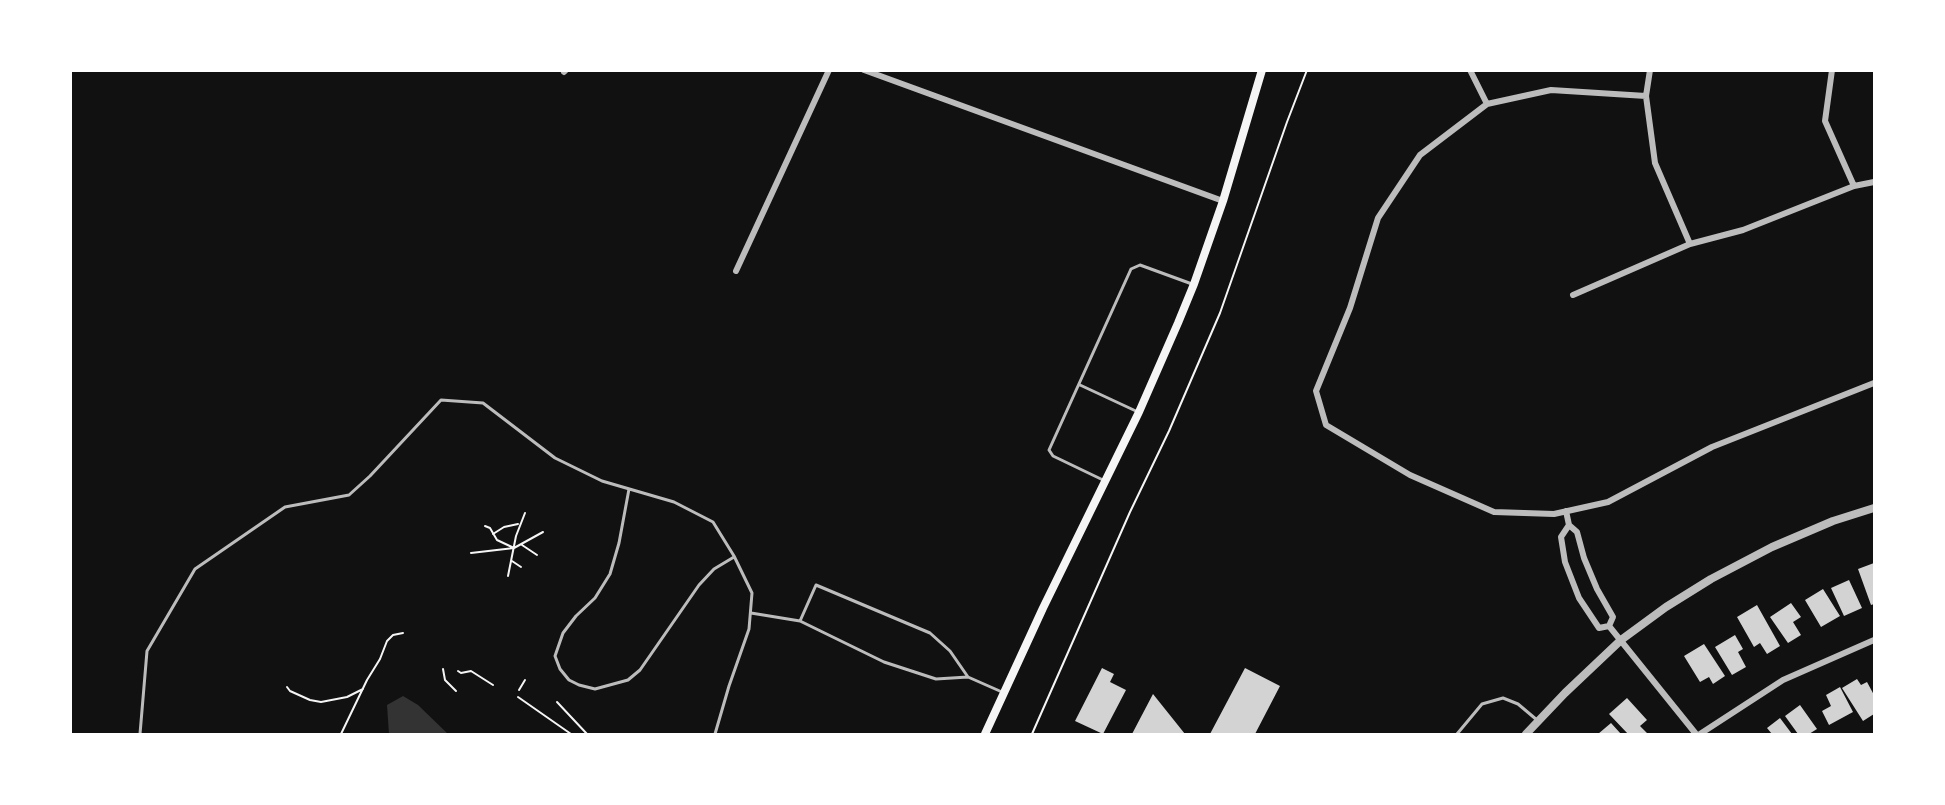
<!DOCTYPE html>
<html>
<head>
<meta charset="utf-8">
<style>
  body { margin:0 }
  #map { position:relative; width:1945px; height:805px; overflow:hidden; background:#111; font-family:Bitter,serif }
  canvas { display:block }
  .frame { position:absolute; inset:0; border:72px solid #fff; pointer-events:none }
</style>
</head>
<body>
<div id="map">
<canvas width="1945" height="805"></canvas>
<div class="frame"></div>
</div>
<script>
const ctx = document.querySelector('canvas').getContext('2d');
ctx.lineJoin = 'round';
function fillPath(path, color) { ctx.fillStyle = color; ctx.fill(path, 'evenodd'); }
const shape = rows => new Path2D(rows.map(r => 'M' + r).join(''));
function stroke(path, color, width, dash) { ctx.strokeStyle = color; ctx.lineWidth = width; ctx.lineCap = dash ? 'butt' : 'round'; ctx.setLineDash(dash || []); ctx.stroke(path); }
fillPath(shape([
  [403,696,418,705,448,734,389,734,387,705]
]), '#333');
fillPath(shape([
  [1874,563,1874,604,1871,605,1858,569],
  [1849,580,1862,608,1844,616,1831,588],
  [1823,589,1840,616,1821,627,1805,600],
  [1791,603,1801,617,1793,622,1801,635,1788,643,1770,617],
  [1757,605,1780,646,1767,654,1760,643,1754,647,1737,617],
  [1735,635,1743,649,1738,652,1746,667,1732,675,1715,647],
  [1704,644,1725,676,1713,684,1709,677,1700,682,1684,656],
  [1102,668,1114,674,1110,682,1126,690,1103,734,1075,721],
  [1245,668,1280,686,1255,734,1210,734],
  [1857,679,1861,685,1867,682,1874,695,1874,714,1863,721,1842,688],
  [1840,687,1853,712,1829,725,1822,711,1831,706,1826,695],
  [1153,694,1185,734,1132,734],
  [1627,698,1647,720,1640,726,1647,733,1645,734,1628,734,1609,714],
  [1800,705,1817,729,1809,734,1798,734,1785,716],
  [1780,718,1792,734,1772,734,1767,728],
  [1611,723,1621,734,1598,734]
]), '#d3d3d3');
stroke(shape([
  [485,526,490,528,497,540,514,548,543,532],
  [493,534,504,527,518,524],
  [522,545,537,555],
  [471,553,514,548],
  [512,561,521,567],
  [508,576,516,536,525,513],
  [443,669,445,680,456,691],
  [458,671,461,673,471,671,493,685],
  [287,687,290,691,310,700,321,702,347,697,363,689],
  [519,690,525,680],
  [518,697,571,734],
  [557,702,587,734],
  [341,734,367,680,380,659,387,641,393,635,403,633],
  [1032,734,1130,512,1169,431,1220,313,1287,122,1307,70]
]), '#f5f5f5', 2);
stroke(shape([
  [1080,385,1138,412],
  [1103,480,1053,456,1049,450,1131,269,1140,265,1192,284],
  [629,489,619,543,610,574,595,598,576,616,563,633,555,656,560,669,569,680,579,685,595,689,628,680,640,670,699,585,714,569,734,557],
  [751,613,800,621,884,662,936,679,968,677,1002,692],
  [800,621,816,585,930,633,950,651,968,677],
  [140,734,147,651,195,569,285,507,349,495,370,476,441,400,483,403,555,458,602,481,674,502,713,522,734,556,752,593,749,629,729,686,715,734],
  [1457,734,1482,704,1503,698,1518,704,1537,720]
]), '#bcbcbc', 3);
stroke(shape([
  [864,70,1223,201],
  [1470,70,1487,104],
  [1650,70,1646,96,1655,163,1690,244],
  [1832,70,1825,121,1854,186],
  [564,72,566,70],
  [1646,96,1551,90,1487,104,1420,155,1378,218,1350,308,1316,391,1326,425,1410,475,1494,512,1554,514,1608,502,1712,447,1874,383],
  [736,271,829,70],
  [1573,295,1690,244,1743,230,1854,186,1874,182],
  [1566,511,1569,525,1561,537,1565,562,1579,598,1599,628,1609,626],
  [1569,525,1577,532,1584,558,1597,589,1613,617,1609,626],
  [1609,626,1696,734],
  [1700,734,1783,680,1874,640]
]), '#bcbcbc', 6);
stroke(shape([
  [1526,734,1565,693,1621,640,1666,607,1711,579,1772,547,1833,521,1874,508]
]), '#bcbcbc', 8);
stroke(shape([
  [985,734,1043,608,1139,412,1178,323,1194,284,1223,201,1262,70]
]), '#f5f5f5', 8);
</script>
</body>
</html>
